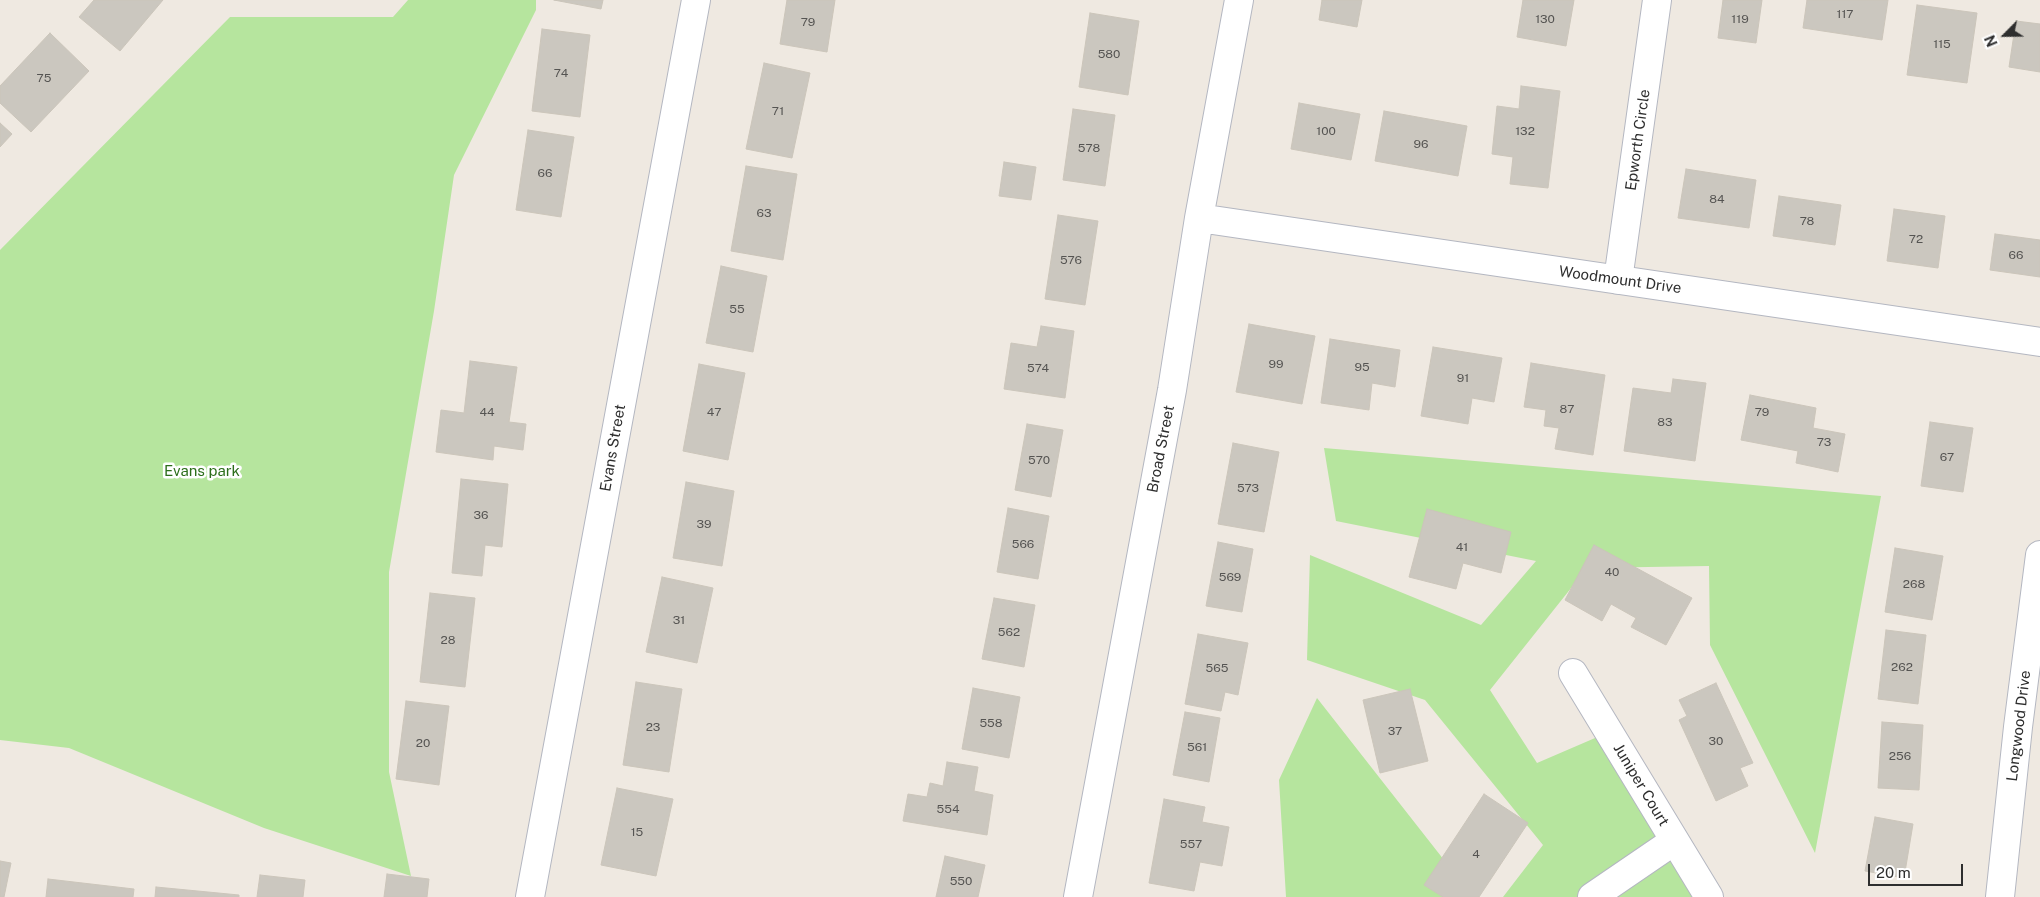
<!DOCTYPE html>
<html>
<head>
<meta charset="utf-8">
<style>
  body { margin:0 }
  #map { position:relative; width:2040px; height:897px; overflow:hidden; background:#efe9e1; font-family:"Public Sans",sans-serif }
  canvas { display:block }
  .north { position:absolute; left:1980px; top:10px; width:50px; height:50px; -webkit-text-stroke:4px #fff; paint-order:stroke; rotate:247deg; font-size:14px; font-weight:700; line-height:20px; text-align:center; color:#2e2e2e }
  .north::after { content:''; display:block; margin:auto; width:18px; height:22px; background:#2e2e2e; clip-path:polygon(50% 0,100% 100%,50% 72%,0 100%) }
  .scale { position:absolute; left:1868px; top:864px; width:95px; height:22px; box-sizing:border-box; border:2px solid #2e2e2e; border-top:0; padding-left:6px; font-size:15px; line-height:18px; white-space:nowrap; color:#2e2e2e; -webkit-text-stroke:4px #fff; paint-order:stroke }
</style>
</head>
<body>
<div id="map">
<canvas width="2040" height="897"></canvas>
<div class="north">N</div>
<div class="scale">20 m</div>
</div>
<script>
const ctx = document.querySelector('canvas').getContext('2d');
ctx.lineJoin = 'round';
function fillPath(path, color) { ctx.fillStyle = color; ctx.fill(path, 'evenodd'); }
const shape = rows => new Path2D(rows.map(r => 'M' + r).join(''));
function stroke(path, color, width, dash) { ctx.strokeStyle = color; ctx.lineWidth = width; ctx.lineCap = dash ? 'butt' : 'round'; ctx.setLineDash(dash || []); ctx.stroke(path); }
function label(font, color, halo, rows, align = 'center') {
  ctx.font = font + ' "Public Sans",sans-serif'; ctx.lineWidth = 5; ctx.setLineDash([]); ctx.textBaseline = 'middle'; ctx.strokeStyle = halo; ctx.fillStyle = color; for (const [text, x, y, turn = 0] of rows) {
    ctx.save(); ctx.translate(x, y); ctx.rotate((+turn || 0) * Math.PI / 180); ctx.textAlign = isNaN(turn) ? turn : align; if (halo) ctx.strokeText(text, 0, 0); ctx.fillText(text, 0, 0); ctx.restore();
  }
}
fillPath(shape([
  [408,0,536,0,536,10,454,175,434,311,389,572,389,772,411,876,264,828,69,748,0,740,0,250,230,17,393,17],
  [1324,448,1881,496,1815,853,1710,645,1709,566,1587,568,1490,690,1537,763,1609,732,1709,897,1503,897,1543,845,1425,700,1307,660,1310,555,1481,625,1536,561,1336,521],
  [1317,698,1473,897,1286,897,1279,780]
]), '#b6e59e');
const building = shape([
  [94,0,163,0,120,51,79,17,94,0],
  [554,0,603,0,601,9,554,0],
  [787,0,835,0,827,52,780,44,787,0],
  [1322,0,1362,0,1357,27,1319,20,1322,0],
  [1523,0,1574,0,1566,46,1517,37,1523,0],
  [1723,0,1762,0,1756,43,1718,38,1723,0],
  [1807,0,1888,0,1882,40,1803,28,1807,0],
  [1917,5,1977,13,1967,83,1907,75,1917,5],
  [1090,13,1139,21,1128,95,1079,87,1090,13],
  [2016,21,2040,24,2040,72,2009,67,2016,21],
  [542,29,590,35,580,117,532,111,542,29],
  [50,33,89,71,31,132,0,103,0,86,50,33],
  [764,63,810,73,792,158,746,149,764,63],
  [1521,86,1560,91,1548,188,1510,184,1513,157,1492,154,1497,106,1519,109,1521,86],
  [1299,103,1360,114,1351,160,1291,149,1299,103],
  [1073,109,1115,115,1105,186,1063,180,1073,109],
  [1384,111,1467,126,1458,176,1375,161,1384,111],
  [0,123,12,134,0,147,0,123],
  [528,130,574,137,561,217,516,210,528,130],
  [1004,162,1036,167,1031,200,999,196,1004,162],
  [746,166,797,174,783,260,731,251,746,166],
  [1686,169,1756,180,1749,228,1678,218,1686,169],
  [1779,196,1841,205,1835,245,1773,236,1779,196],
  [1894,209,1945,216,1938,268,1887,261,1894,209],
  [1058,215,1098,221,1085,305,1045,299,1058,215],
  [1995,234,2040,240,2040,277,1990,270,1995,234],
  [721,266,767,276,753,352,706,343,721,266],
  [1249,324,1315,336,1302,404,1236,392,1249,324],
  [1041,326,1074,331,1065,398,1004,389,1011,343,1037,347,1041,326],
  [1330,339,1400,350,1395,387,1372,383,1369,410,1321,403,1330,339],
  [1433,347,1502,358,1494,402,1472,398,1468,424,1421,416,1433,347],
  [470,361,517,367,509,422,526,424,523,450,494,446,493,460,436,452,441,410,464,413,470,361],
  [1531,363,1605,375,1593,455,1555,449,1559,428,1544,426,1546,410,1524,407,1531,363],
  [699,364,745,373,728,460,683,451,699,364],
  [1673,379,1706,383,1695,461,1624,451,1633,388,1671,393,1673,379],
  [1750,395,1816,408,1813,428,1845,434,1838,472,1796,463,1798,451,1741,440,1750,395],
  [1930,422,1973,428,1963,492,1921,486,1930,422],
  [1027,424,1063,430,1051,497,1015,490,1027,424],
  [1233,443,1279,452,1264,532,1218,524,1233,443],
  [461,479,508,484,502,547,485,545,482,576,452,573,461,479],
  [686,482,734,491,722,566,673,558,686,482],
  [1008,508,1049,516,1038,579,997,572,1008,508],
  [1427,509,1511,532,1501,573,1463,563,1456,589,1409,577,1427,509],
  [1218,542,1253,549,1242,612,1206,606,1218,542],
  [1594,545,1692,598,1666,645,1631,627,1636,618,1611,604,1602,621,1565,600,1594,545],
  [1895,548,1943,556,1932,620,1885,612,1895,548],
  [662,577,713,588,697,663,646,652,662,577],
  [430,593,475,598,465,687,420,682,430,593],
  [994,598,1035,605,1024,667,982,659,994,598],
  [1886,630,1926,635,1918,704,1878,699,1886,630],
  [1198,634,1248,643,1238,695,1225,692,1221,711,1185,704,1198,634],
  [636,682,682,689,669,772,623,765,636,682],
  [1716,683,1753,763,1740,768,1748,786,1716,801,1679,720,1687,716,1679,700,1716,683],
  [973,688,1020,697,1009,758,962,749,973,688],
  [1410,689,1428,761,1380,773,1363,700,1410,689],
  [406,701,449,706,439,785,396,779,406,701],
  [1185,712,1220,718,1209,782,1173,775,1185,712],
  [1882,722,1923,725,1919,790,1878,788,1882,722],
  [947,762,978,767,974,791,993,795,987,835,903,821,908,794,927,797,930,783,943,786,947,762],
  [617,788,673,799,656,876,601,865,617,788],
  [1484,794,1528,823,1479,897,1443,897,1424,885,1484,794],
  [1164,799,1205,807,1202,822,1229,827,1222,866,1200,862,1194,891,1149,883,1164,799],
  [1875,817,1913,824,1904,878,1865,871,1875,817],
  [945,856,985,865,978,897,936,897,945,856],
  [0,861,11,863,4,897,0,897,0,861],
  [387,874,429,879,427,897,384,897,387,874],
  [260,875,305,880,303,897,257,897,260,875],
  [48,879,134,889,133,897,46,897,48,879],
  [156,887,239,895,239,897,155,897,156,887]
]);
fillPath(building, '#cbc7bf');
stroke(building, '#cbc5ba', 1);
const minor = shape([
  [1199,218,2040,342],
  [1618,280,1657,0],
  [1573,673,1709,897],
  [530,897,696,0],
  [1078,897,1172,390,1199,218,1239,0],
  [1592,897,1674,841],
  [2000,897,2018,727,2040,555]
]);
stroke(minor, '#b4b7c1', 30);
stroke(minor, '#fff', 28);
label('12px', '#555452', null, [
  ["117",1845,14],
  ["130",1545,19],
  ["119",1740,19],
  ["79",808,22],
  ["115",1942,44],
  ["580",1109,54],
  ["74",561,73],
  ["75",44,78],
  ["71",778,111],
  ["100",1326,131],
  ["132",1525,131],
  ["96",1421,144],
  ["578",1089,148],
  ["66",545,173],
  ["84",1717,199],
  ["63",764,213],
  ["78",1807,221],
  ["72",1916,239],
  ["66",2016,255],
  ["576",1071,260],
  ["55",737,309],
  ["99",1276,364],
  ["95",1362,367],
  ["574",1038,368],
  ["91",1463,378],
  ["87",1567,409],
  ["44",487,412],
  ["47",714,412],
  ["79",1762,412],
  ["83",1665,422],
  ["73",1824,442],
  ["67",1947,457],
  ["570",1039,460],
  ["573",1248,488],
  ["36",481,515],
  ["39",704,524],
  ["566",1023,544],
  ["41",1462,547],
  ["40",1612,572],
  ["569",1230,577],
  ["268",1914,584],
  ["31",679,620],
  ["562",1009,632],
  ["28",448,640],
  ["262",1902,667],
  ["565",1217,668],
  ["558",991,723],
  ["23",653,727],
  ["37",1395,731],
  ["30",1716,741],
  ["20",423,743],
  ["561",1197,747],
  ["256",1900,756],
  ["554",948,809],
  ["15",637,832],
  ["557",1191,844],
  ["4",1476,854],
  ["550",961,881]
]);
label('15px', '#2e2e2e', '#fff', [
  ["Epworth Circle",1638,140,-82],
  ["Woodmount Drive",1620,280,8],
  ["Evans Street",613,448,-80],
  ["Broad Street",1161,449,-79],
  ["Longwood Drive",2019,726,-83],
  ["Juniper Court",1641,785,59]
]);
label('15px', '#2c6e1b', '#fff', [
  ["Evans park",202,471]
]);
</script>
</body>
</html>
